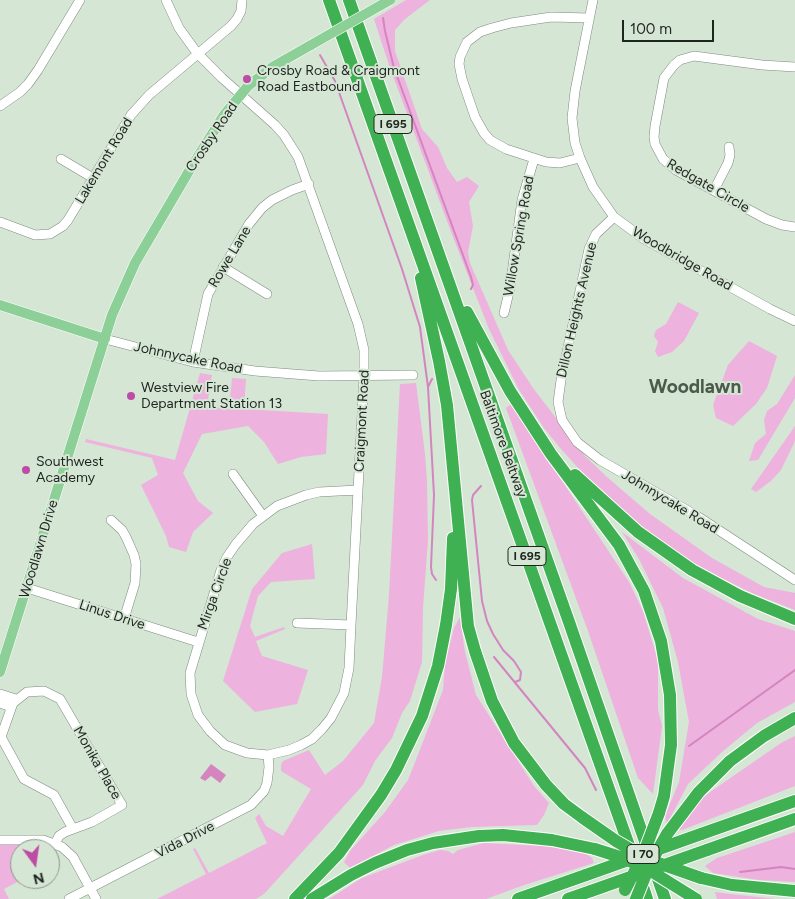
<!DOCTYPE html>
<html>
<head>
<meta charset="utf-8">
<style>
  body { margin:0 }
  #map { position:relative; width:795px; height:899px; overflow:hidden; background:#d5e6d5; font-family:Figtree,sans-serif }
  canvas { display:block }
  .north { position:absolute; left:10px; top:839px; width:50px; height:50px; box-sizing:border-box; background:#d5e6d5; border:1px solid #8c988c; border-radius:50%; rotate:166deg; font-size:14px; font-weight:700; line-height:20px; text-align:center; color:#1e241e }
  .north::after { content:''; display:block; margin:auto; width:18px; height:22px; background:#be4ca6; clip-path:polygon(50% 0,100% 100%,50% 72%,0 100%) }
  .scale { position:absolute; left:622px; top:20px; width:92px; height:22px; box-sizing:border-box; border:2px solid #1e241e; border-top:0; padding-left:6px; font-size:15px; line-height:18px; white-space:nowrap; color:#1e241e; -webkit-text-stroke:4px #d5e6d5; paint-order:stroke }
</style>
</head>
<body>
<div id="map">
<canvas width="795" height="899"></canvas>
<div class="north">N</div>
<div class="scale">100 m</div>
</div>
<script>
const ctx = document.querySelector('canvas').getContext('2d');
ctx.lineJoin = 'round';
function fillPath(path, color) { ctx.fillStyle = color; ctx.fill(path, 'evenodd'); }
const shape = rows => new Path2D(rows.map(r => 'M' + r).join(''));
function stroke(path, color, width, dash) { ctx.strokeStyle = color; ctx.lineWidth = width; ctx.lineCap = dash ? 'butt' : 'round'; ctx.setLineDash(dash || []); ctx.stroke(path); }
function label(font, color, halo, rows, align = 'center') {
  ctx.font = font + ' Figtree,sans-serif'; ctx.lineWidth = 4; ctx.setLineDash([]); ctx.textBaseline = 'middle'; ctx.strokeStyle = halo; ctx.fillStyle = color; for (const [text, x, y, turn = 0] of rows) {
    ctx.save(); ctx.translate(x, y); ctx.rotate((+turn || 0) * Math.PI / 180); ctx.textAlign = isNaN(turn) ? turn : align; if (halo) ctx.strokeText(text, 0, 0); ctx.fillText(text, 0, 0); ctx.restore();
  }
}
fillPath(shape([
  [406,0,430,0,405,19,395,30,395,51,422,129,438,147,447,168,457,182,467,177,479,186,469,202,473,226,468,252,470,263,508,350,533,388,585,456,607,477,650,514,712,558,764,587,795,593,795,610,754,594,696,566,655,538,624,514,591,482,561,449,544,428,518,388,489,329,453,237,390,68,374,19],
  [678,302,699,313,684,341,672,352,658,357,655,351,658,342,654,336,656,330,666,324],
  [749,341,777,356,767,388,756,404,733,426,716,418,713,405,728,365],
  [200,373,212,375,207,406,229,409,232,378,246,379,244,409,328,414,326,454,301,457,278,464,264,442,248,426,202,434,183,473,198,501,213,513,193,532,186,552,169,547,166,536,141,485,158,475,152,458,85,442,86,439,175,460],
  [795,375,795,398,758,460,749,461,755,443,766,434,764,420,767,411,777,404],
  [416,383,425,454,427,483,428,540,423,608,422,662,410,701,402,713,392,738,375,761,363,785,264,894,256,899,157,899,206,874,193,849,195,848,209,873,267,843,255,818,259,814,266,826,283,836,311,789,281,771,281,765,283,761,309,750,325,775,343,761,374,723,382,677,389,595,400,384],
  [511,404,629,582,643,611,658,661,658,710,662,726,653,794,638,778,588,631,506,408],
  [795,426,795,441,781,470,771,481,756,492,751,489],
  [622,532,683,578,758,619,795,631,795,702,757,723,722,752,688,784,667,824,665,816,679,782,689,722,678,662,663,608,639,559],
  [312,544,315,579,271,582,258,596,250,626,255,637,284,627,285,629,256,641,262,656,308,670,297,704,255,712,223,681,252,589,282,553],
  [460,617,465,652,476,695,534,786,549,803,544,815,537,825,471,827,439,831,394,845,350,868,344,862,350,851,385,812,408,780,412,770,443,690,445,664,454,628],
  [795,736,795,786,682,830,675,829,703,797,781,743],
  [795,832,795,882,759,880,713,873,705,866,717,858],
  [484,843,543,846,572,850,585,853,592,858,594,863,524,885,486,899,329,899,362,878,423,855,440,850,448,851,453,854,458,850],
  [0,844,37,844,35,847,49,849,20,849,20,879,23,879,4,889,9,899,0,899],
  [715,892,730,894,776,899,717,899]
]), '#edb2dd');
fillPath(shape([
  [211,764,226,775,220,783,211,776,205,781,200,778]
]), '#d485c0');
stroke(shape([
  [383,18,385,31,394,68,471,277,473,285,471,289],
  [320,55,335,81,402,269,420,327,428,387],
  [432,379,428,387,434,495,431,567,432,574,436,580],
  [481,486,473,495,472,500,482,601,487,621,493,634,503,650,514,661,521,672,520,680,515,682],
  [494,657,585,768,596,790],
  [689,746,795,670],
  [740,872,781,867,795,869]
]), '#d485c0', 2);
const minor = shape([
  [166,0,179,28,197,53,222,78,275,125,284,135,298,157,358,324,364,350,364,377,358,490,351,625,349,668,344,693,331,718,322,729,312,739,301,745,289,750,268,755,247,753,225,745,210,731,198,715,191,694,190,673,221,570,227,557,236,544,253,524,277,506,306,495,319,492,358,490],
  [593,0,575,91,572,118,575,143,580,158,593,187,614,217,644,239,770,309,795,321],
  [795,67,762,65,694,56,680,60,674,65,664,78,655,126,654,137,655,144,663,159,676,170,766,219,782,225,795,227],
  [0,106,20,92,28,84,38,70,80,0],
  [580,158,560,163,546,162,506,149,490,140,484,133,475,117,462,79,459,64,460,57,467,42,480,32,492,28,511,23,551,17,589,18],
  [61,159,93,178],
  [714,190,728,163,730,155,729,147],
  [614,217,596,234,589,249,561,380,558,402,562,420,577,442,600,460,697,516,795,580],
  [0,222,35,235,50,234,63,226,68,220,131,115,149,95,231,26,237,19,241,11,242,0],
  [223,267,267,294],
  [504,313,510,288,522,200,534,159],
  [105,339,193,362,255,371,319,376,413,375],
  [193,362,208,294,249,224,262,208,272,200,292,190,309,184],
  [233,474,263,516],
  [111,520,122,530,126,537,134,555,136,564,135,583,124,619],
  [27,588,198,642],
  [297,623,351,625],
  [0,694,16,699],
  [0,703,11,707],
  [0,840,43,840,62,847,73,857,96,899],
  [55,844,59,836,65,832,92,822,122,805,60,699,44,691,27,692,13,703,1,737,24,779,54,795,73,829],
  [69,899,251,805,264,791,267,783,269,767,268,755]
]);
const major = shape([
  [0,305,105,339],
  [0,672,112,315,135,263,192,166,224,115,248,86,274,66,311,45]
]);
const highway = shape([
  [329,0,632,854],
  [349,0,569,622,665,899],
  [421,278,439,361,447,405,466,605,468,626,475,651,492,701,514,743,546,785,564,804,583,818],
  [467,312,510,391,551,454,619,545,644,591,661,641,670,695,671,745,664,796,659,813],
  [575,475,638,532,692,570,740,596,795,619],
  [667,834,699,792,730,761,764,736,795,718],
  [701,834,795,801],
  [707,850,795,819],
  [640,878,647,899],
  [701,878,732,885,795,891],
  [295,899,339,853,381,795,396,770,422,716,438,666,446,625,451,589,453,538],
  [312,899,351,875,375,863,407,850,433,843,479,836,503,835,552,840,595,849],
  [518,899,586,875],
  [568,899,591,891]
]);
stroke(minor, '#7c8c7d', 10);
stroke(major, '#fff', 11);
stroke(highway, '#fff', 14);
stroke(minor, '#fff', 9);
stroke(major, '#8cd097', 10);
stroke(highway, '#40b152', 12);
const majorBridge = shape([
  [311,45,390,0]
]);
const highwayBridge = shape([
  [583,818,616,841,647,859,701,878],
  [595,849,620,857,646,868,696,899],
  [586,875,701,834],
  [625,890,643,855,659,813],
  [591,891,707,850],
  [636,899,650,864,667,834]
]);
stroke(majorBridge, '#fff', 11, []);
stroke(highwayBridge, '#fff', 14, []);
stroke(majorBridge, '#8cd097', 10);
stroke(highwayBridge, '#40b152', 12);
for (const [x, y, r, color] of [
  [247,79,5,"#be4ca6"],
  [131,396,5,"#be4ca6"],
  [26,470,5,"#be4ca6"]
]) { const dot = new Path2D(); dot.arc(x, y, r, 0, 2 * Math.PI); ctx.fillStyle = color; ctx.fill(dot); stroke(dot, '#d5e6d5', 2); }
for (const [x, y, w] of [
  [393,124,38],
  [527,556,38],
  [643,854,32]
]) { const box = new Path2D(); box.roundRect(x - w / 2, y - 9.5, w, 19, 4); ctx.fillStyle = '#d5e6d5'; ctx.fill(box); stroke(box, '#1e241e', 1); }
label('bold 12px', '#1e241e', null, [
  ["I 695",393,124],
  ["I 695",527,556],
  ["I 70",643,854]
]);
label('14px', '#1e241e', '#d5e6d5', [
  ["Crosby Road & Craigmont",257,71],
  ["Road Eastbound",257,87],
  ["Westview Fire",141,388],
  ["Department Station 13",141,404],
  ["Southwest",36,462],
  ["Academy",36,478]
], 'left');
label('14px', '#1e241e', '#d5e6d5', [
  ["Crosby Road",212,137,-56],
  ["Lakemont Road",104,161,-59],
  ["Redgate Circle",708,186,30],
  ["Willow Spring Road",519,236,-80],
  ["Rowe Lane",230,257,-59],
  ["Woodbridge Road",682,259,30],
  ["Dillon Heights Avenue",577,310,-77],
  ["Johnnycake Road",188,358,12],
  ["Craigmont Road",362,421,-87],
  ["Baltimore Beltway",503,444,70],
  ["Johnnycake Road",670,502,31],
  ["Woodlawn Drive",39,549,-73],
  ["Mirga Circle",215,594,-70],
  ["Linus Drive",112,615,18],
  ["Monika Place",97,763,60],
  ["Vida Drive",185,840,-27]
]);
label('bold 19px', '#4c5a4c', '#d5e6d5', [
  ["Woodlawn",695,387]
]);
</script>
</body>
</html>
